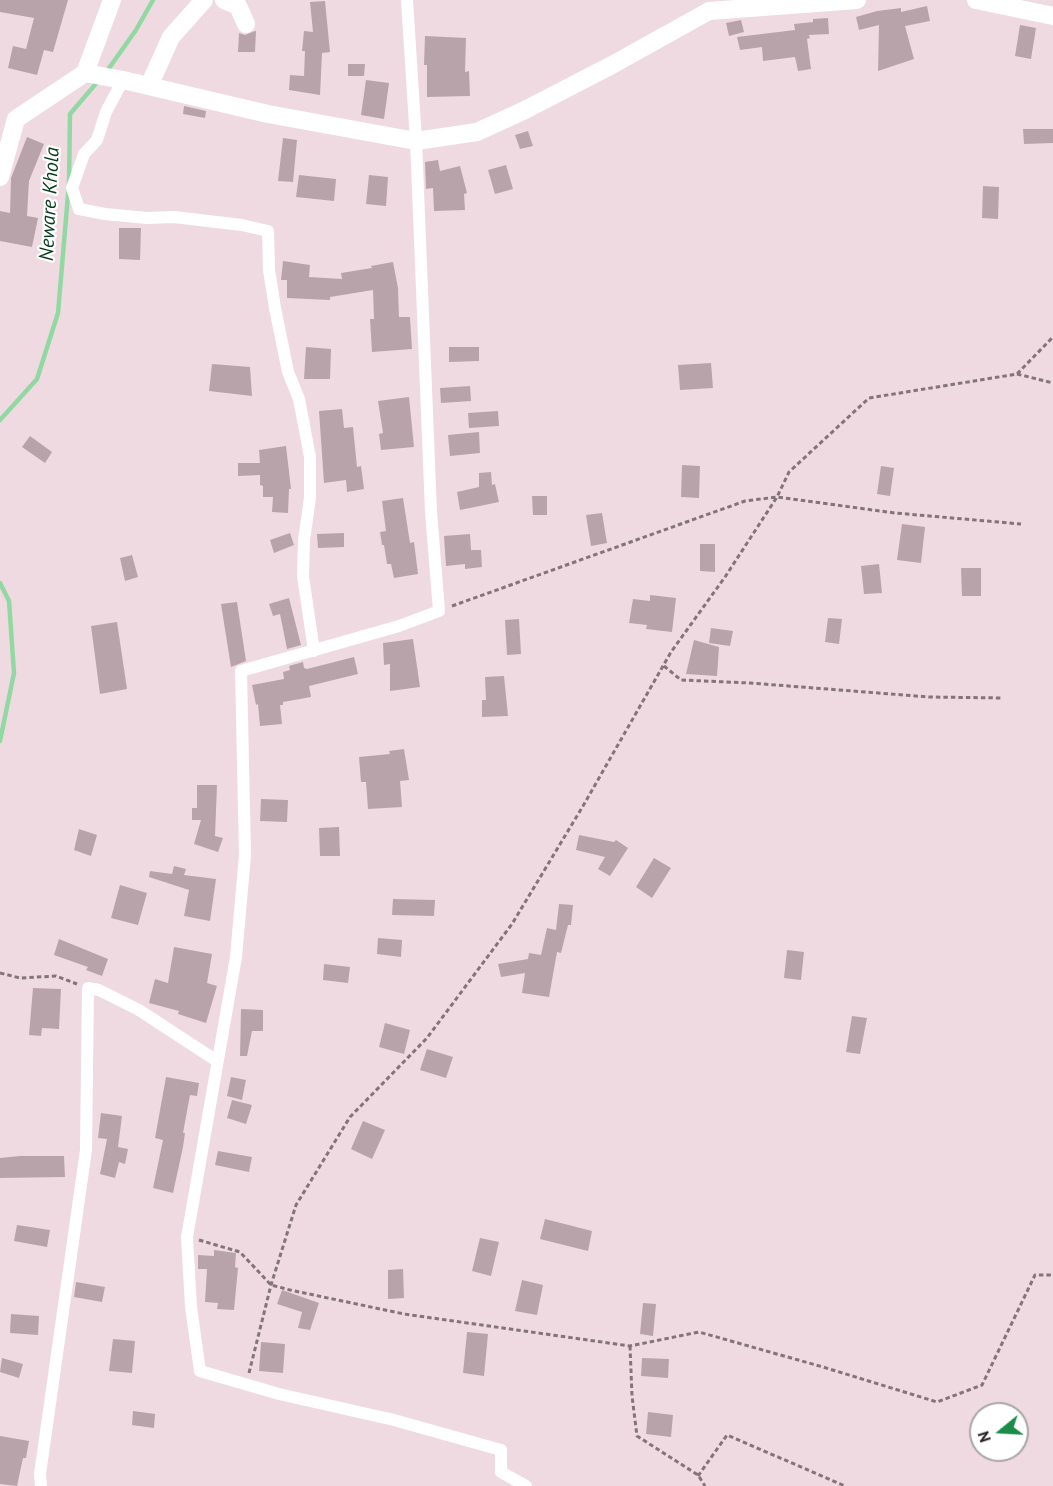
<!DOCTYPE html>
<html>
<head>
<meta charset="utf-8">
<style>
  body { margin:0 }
  #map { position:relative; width:1053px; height:1486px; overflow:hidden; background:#f0dae2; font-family:"PT Sans",sans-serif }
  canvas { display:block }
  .north { position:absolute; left:969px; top:1402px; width:60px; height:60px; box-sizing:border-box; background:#fff; border:2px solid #a9a6a7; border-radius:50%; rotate:252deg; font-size:16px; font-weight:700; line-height:24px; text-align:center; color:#292124 }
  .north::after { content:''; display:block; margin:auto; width:21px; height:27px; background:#1a8e48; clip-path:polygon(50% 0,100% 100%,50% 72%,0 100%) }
</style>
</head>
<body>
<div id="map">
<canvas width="1053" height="1486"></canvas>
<div class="north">N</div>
</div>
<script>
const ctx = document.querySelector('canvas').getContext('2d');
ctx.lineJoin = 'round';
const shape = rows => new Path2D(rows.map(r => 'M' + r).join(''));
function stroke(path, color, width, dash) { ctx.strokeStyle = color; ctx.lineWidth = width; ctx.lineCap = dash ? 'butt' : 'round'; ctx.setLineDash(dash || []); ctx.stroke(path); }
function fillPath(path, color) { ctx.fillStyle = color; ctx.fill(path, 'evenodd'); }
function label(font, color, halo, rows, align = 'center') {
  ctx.font = font + ' "PT Sans",sans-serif'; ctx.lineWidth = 4.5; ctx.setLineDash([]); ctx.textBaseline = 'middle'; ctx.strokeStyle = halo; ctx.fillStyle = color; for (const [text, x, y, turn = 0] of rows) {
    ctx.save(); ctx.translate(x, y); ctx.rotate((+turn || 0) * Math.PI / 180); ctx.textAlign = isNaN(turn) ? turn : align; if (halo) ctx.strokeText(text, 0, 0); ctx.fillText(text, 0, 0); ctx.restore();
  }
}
stroke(shape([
  [107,71,136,30,153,0],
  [0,420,37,379,58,313,69,183,70,114,99,80],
  [0,583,9,601,14,673,0,741]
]), '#92d8a2', 4.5);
fillPath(shape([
  [0,0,68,0,53,52,44,50,37,75,8,68,13,46,26,49,34,18,0,12],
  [325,1,330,52,322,53,320,95,289,90,290,75,304,76,305,51,302,51,304,31,313,32,310,2],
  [927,6,930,21,905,26,914,59,878,71,879,25,859,30,856,17,877,11,901,8,901,12],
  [828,18,829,34,809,35,810,38,807,39,811,69,798,71,795,57,763,61,762,47,740,50,737,37,795,30,794,24,813,22,813,19],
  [741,20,744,32,729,36,726,23],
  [1020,25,1036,28,1031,59,1015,56],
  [255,31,256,31,255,52,238,52,239,33,245,35],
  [425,36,466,38,465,72,469,71,470,96,427,97,427,65,424,65],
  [348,64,365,64,364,76,348,76],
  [366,80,389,83,384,119,361,115],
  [184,106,206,111,205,118,183,114],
  [1023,129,1053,129,1053,143,1024,144],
  [528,131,533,146,520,149,515,135],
  [27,137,44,144,29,181,27,216,38,218,32,247,0,241,0,211,10,213,11,178],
  [283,138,297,140,293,182,278,181],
  [438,160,440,171,460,166,467,193,464,194,465,210,434,211,433,188,426,189,425,162],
  [506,165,513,189,495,194,488,170],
  [299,175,336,179,334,201,296,197],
  [369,175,388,177,386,206,366,204],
  [983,186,999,187,998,219,982,218],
  [119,228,141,228,140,260,119,259],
  [283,261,310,265,309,277,342,279,341,273,372,268,371,266,393,262,398,288,399,317,410,317,412,349,372,352,370,319,374,319,373,290,330,297,330,300,287,298,287,280,281,280],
  [306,347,331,349,330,379,304,379],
  [449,347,479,347,479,361,449,362],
  [711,363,713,388,680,390,678,365],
  [212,364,250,367,252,396,209,391],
  [470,386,471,401,441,403,440,388],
  [409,397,414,447,381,450,379,434,383,433,378,401],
  [342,409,344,428,353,427,357,467,361,466,364,489,347,492,346,480,324,483,319,411],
  [498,411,499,426,469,428,468,413],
  [479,432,480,453,450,456,448,435],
  [30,436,52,452,45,463,22,447],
  [286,446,291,489,289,489,288,513,272,512,273,497,263,497,263,486,260,485,260,475,238,476,238,463,260,463,259,450],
  [682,465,700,466,699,498,681,497],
  [881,466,894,468,890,496,877,494],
  [491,472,492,485,495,484,499,502,460,510,457,492,479,487,479,473],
  [532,496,547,496,547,515,533,515],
  [403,498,410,543,414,542,418,574,394,578,391,564,387,564,384,545,382,545,380,532,386,531,382,501],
  [602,513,607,543,591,546,586,515],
  [902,524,925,527,921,563,897,560],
  [290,533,294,545,274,553,270,540],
  [344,533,344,547,318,548,317,534],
  [470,534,471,550,481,550,482,567,465,569,465,564,446,566,444,536],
  [700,544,715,544,715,572,700,571],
  [132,555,138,577,125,581,120,558],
  [879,564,882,593,864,594,861,566],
  [961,568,981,568,981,596,962,596],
  [650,595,676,598,672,632,646,629,647,625,629,623,633,599,650,601],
  [289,598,301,645,287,649,280,614,273,616,269,604],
  [237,602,246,661,231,667,221,604],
  [828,618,842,619,839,644,825,642],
  [519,619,521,654,507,655,505,620],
  [117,622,127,689,100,694,91,626],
  [711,628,733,631,730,646,709,643],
  [413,639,420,687,390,691,390,664,384,665,383,643],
  [694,640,719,647,717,676,686,674],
  [354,657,358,674,309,686,311,697,283,702,283,705,280,705,282,724,260,726,258,704,256,705,252,685,284,679,283,672,290,670,289,666,303,662,304,668,307,669],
  [504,676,508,716,482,717,482,700,486,700,485,677],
  [404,749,409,780,400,781,402,807,368,809,366,782,361,782,359,757,390,754,389,751],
  [197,785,217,785,215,836,223,838,218,852,194,844,201,820,192,820,192,808,197,808],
  [261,799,288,800,287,822,260,821],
  [339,827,340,856,320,856,319,828],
  [79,829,97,835,91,856,74,850],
  [579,835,614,842,616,840,628,848,610,876,598,869,605,857,576,850],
  [654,858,671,868,652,898,636,887],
  [174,866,186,869,184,875,216,879,210,921,184,916,189,890,149,877,150,871,172,874],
  [120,885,147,893,138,925,111,918],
  [393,899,435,900,434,916,392,915],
  [559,904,573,905,571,925,568,925,561,953,557,952,549,997,522,993,525,973,501,977,498,964,528,959,529,953,541,955,547,928,556,930],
  [378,938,402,940,401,957,377,954],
  [59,939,108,959,102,976,86,970,88,967,54,955],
  [174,947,212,954,207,983,217,986,206,1023,178,1014,179,1011,149,1003,155,979,168,983],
  [787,950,804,952,801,980,784,978],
  [324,964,350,967,348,983,323,980],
  [33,988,61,989,59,1029,42,1028,41,1036,29,1035],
  [241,1009,263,1010,263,1031,252,1031,247,1056,240,1056],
  [852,1016,867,1018,860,1054,846,1052],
  [385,1023,410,1030,404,1054,379,1047],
  [427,1049,453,1057,446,1078,420,1070],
  [166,1077,199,1083,197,1096,190,1095,183,1133,185,1133,183,1147,173,1193,153,1188,163,1140,155,1138],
  [231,1077,246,1080,242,1100,227,1096],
  [232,1100,252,1105,246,1124,227,1118],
  [101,1113,122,1116,118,1147,128,1149,125,1164,119,1162,115,1178,100,1174,107,1139,98,1138],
  [363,1121,385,1130,372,1159,351,1149],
  [218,1151,252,1157,249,1172,215,1165],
  [20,1156,64,1156,65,1177,0,1178,0,1158],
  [545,1219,592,1231,588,1251,540,1239],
  [17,1225,50,1230,47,1247,14,1241],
  [480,1238,499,1242,491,1276,472,1271],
  [214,1250,236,1253,235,1267,238,1268,234,1310,217,1309,218,1303,205,1302,207,1269,198,1269,198,1255,214,1256],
  [403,1269,404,1298,388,1299,388,1270],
  [522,1280,543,1285,537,1315,515,1311],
  [76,1282,105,1287,102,1302,74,1297],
  [282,1290,319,1303,310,1330,298,1328,302,1312,277,1304],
  [643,1303,656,1304,653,1336,640,1334],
  [11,1314,39,1316,38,1335,10,1333],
  [467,1332,488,1334,484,1376,463,1373],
  [113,1339,135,1341,132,1373,109,1371],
  [261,1342,285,1344,283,1373,259,1371],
  [2,1358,23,1364,19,1378,0,1372],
  [642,1358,669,1359,668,1378,641,1376],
  [133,1411,155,1414,154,1428,132,1425],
  [648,1412,673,1415,671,1437,646,1434],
  [0,1436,29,1441,26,1458,23,1458,17,1486,0,1484]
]), '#b9a3ab');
stroke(shape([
  [1017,374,1053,383],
  [452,606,745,501,777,497,895,513,1021,524],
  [664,666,681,680,750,683,929,697,1002,698],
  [0,973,20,978,56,976,77,984],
  [199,1240,240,1252,271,1285,290,1290,404,1314,630,1346,699,1332,823,1367,937,1402,982,1385,1035,1275,1053,1275],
  [630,1346,632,1396,637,1436,698,1475,705,1486],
  [249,1373,271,1285,296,1205,350,1117,427,1038,512,924,583,806,671,652,725,577,777,497,789,472,869,398,1017,374,1053,337],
  [698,1476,727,1435,845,1486]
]), '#83747a', 3, [4.5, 3]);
stroke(shape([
  [407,0,416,141,431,512,439,611,399,626,241,671,245,855,236,957,187,1237,191,1307,200,1371,279,1394,394,1420,501,1450,501,1472,526,1486],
  [123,80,106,112,97,140,84,154,72,188,79,209,105,214,147,218,174,217,242,225,268,231,269,270,275,308,288,372,299,399,310,457,310,498,304,540,303,576,314,651],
  [41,1486,40,1474,86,1150,88,988,99,990,139,1010,217,1061]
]), '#fff', 12);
stroke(shape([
  [224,0,238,6,246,24],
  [976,0,1053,16],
  [85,73,123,80,268,114,416,141,477,132,525,110,612,65,709,11,857,0],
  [149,86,171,37,204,0],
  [0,177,16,119,85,73,112,0]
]), '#fff', 18);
label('italic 20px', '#053c1a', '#fff', [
  ["Neware Khola",50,204,-87]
]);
</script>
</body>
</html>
